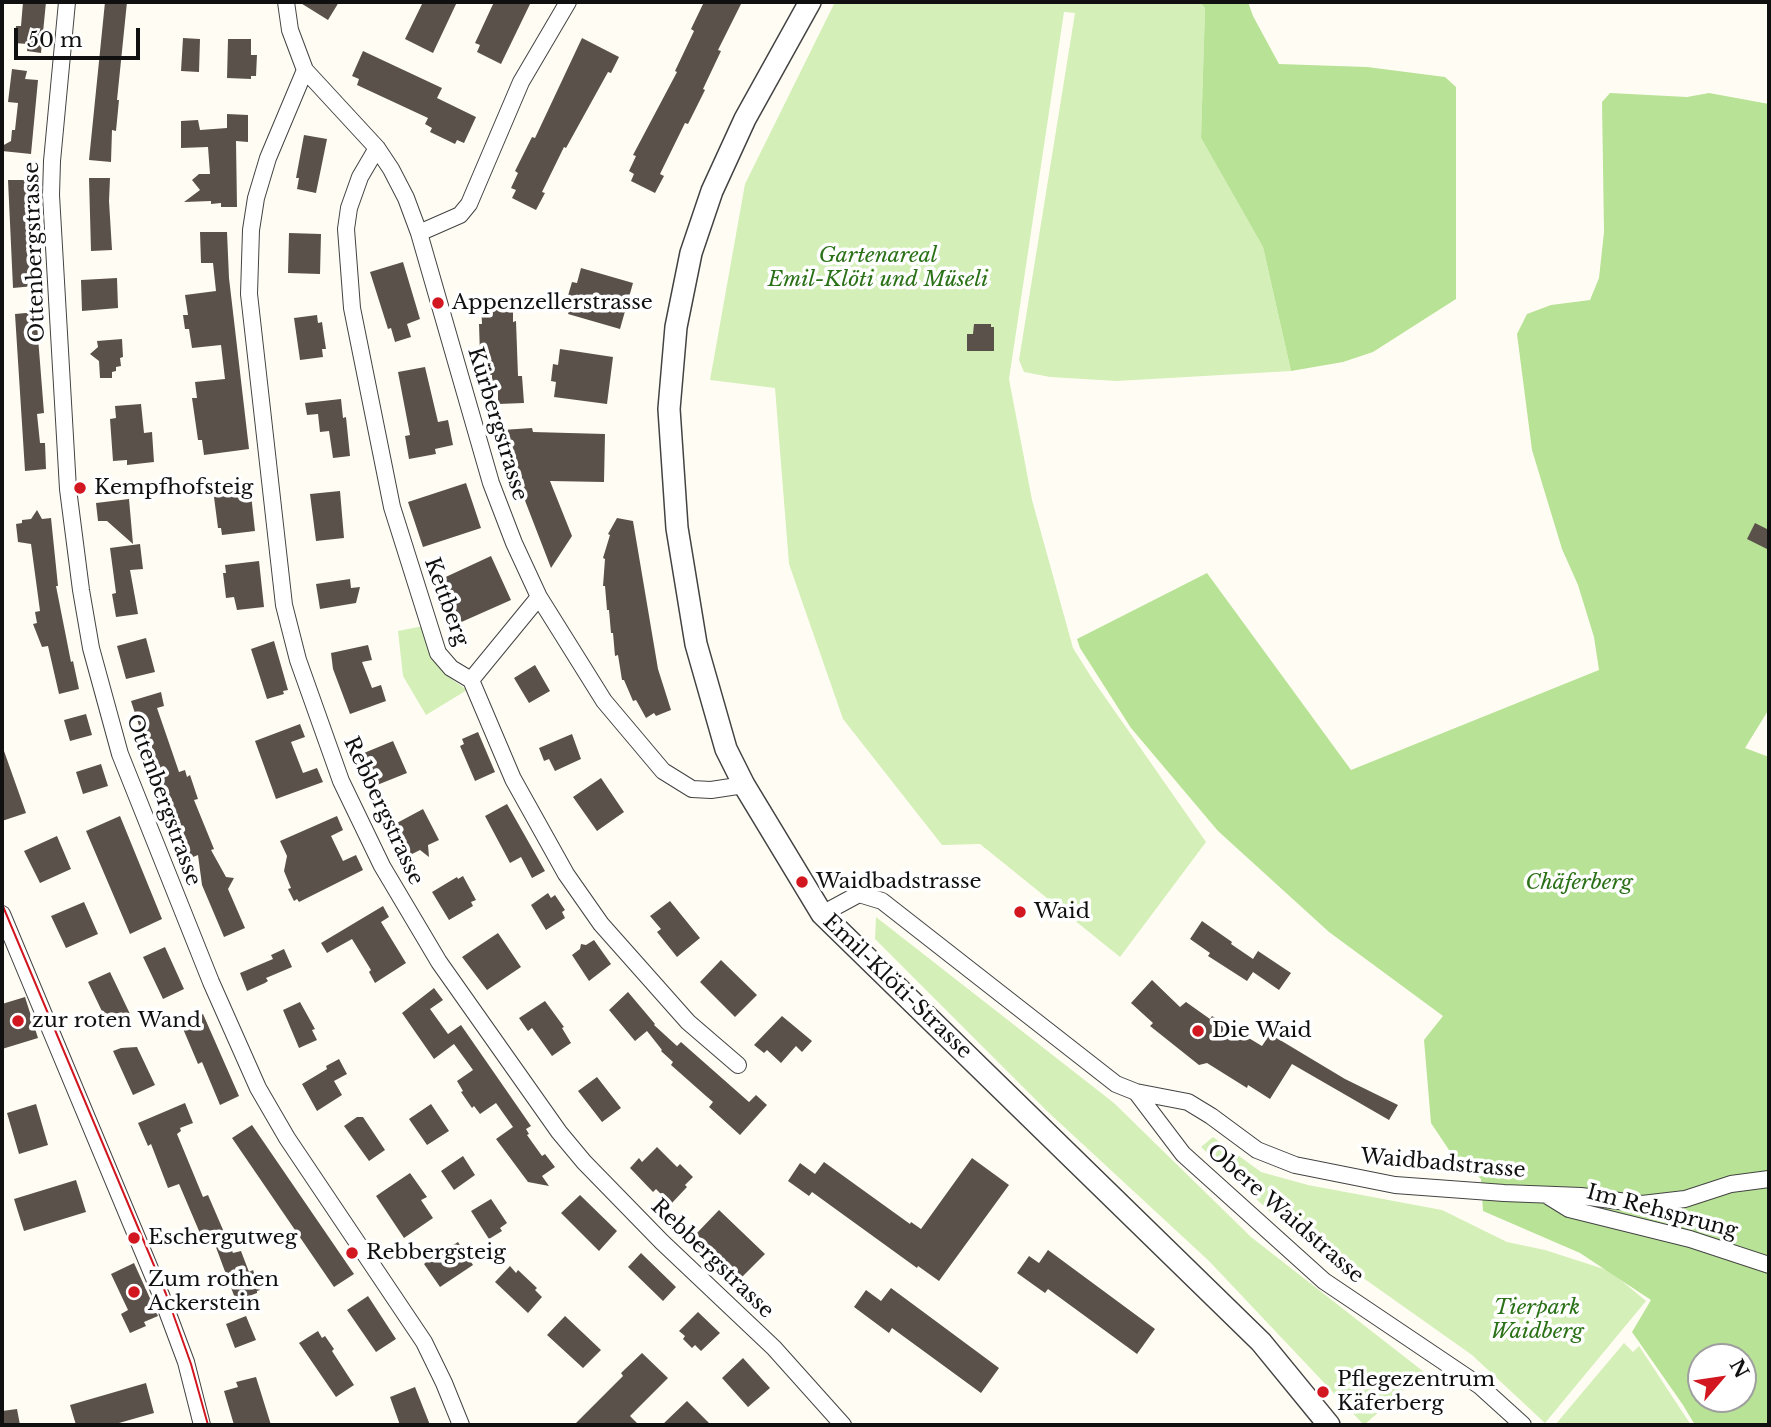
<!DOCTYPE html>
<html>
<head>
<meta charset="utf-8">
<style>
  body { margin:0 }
  #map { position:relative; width:1771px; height:1427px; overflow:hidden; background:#fffdf3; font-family:"Libre Baskerville",serif }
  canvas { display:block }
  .frame { position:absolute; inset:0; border:4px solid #101010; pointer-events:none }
  .north { position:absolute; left:1687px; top:1343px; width:70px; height:70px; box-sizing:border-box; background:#fff; border:2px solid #9f9f9f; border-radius:50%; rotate:61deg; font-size:19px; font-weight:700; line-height:28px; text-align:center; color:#101010 }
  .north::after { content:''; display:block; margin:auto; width:24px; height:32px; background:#d21720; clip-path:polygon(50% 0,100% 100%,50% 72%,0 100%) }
  .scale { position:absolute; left:14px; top:28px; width:126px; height:32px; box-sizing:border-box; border:4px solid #101010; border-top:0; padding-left:9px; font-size:21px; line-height:24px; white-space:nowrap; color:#101010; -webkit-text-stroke:5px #fff; paint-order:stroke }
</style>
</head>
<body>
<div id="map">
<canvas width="1771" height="1427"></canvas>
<div class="frame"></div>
<div class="north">N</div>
<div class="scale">50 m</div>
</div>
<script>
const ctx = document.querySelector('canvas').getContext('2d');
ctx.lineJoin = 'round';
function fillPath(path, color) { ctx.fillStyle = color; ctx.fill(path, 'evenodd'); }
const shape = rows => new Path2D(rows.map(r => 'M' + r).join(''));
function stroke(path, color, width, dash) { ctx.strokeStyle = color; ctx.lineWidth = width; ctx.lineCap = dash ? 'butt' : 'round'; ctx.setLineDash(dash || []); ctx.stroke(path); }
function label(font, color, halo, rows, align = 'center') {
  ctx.font = font + ' "Libre Baskerville",serif'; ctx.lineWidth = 7; ctx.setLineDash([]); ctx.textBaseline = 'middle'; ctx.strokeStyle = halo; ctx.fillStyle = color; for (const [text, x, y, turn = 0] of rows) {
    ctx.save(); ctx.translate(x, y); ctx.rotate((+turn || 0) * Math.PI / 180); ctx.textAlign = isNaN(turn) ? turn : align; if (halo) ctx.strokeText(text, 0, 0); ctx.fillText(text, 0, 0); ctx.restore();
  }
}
fillPath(shape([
  [835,2,1200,2,1205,8,1201,138,1263,247,1291,371,1117,381,1050,377,1024,372,1019,360,1075,13,1064,12,1009,379,1032,500,1073,648,1093,680,1206,842,1120,957,980,844,942,845,843,719,789,564,775,388,710,380,745,184],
  [423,626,433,657,450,678,467,690,426,715,403,676,398,631],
  [876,917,1114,1103,1251,1237,1424,1372,1364,1425,1209,1261,1048,1112,875,939],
  [1213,1137,1261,1172,1308,1185,1442,1210,1507,1242,1545,1250,1610,1271,1646,1301,1545,1423,1472,1355,1270,1212,1201,1147],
  [1624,1343,1633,1352,1639,1346,1691,1425,1555,1425]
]), '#d4efb7');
fillPath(shape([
  [1200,2,1248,2,1253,16,1279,64,1367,67,1445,77,1456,87,1456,299,1373,352,1343,362,1291,371,1263,247,1201,138,1205,8],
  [1610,93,1687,97,1709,93,1769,104,1769,709,1745,748,1769,757,1769,1425,1695,1425,1683,1405,1632,1332,1651,1300,1580,1253,1483,1211,1481,1179,1449,1150,1431,1123,1424,1040,1443,1016,1329,932,1218,831,1131,728,1080,648,1077,639,1207,573,1351,770,1599,670,1594,637,1578,585,1562,549,1532,450,1517,334,1527,314,1551,305,1590,300,1599,278,1604,232,1602,102],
  [1701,1357,1743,1357,1743,1399,1701,1399]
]), '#b8e295');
fillPath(shape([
  [23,2,46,2,41,53,27,51,28,44,14,43,16,26,21,26],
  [105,2,127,2,117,100,119,100,116,131,112,130,111,162,89,160],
  [299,2,339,2,328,20],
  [423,2,457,2,433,53,405,39],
  [494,2,531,2,501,64,477,52,480,45,475,43],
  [704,2,742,2,718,50,721,51,703,89,705,90,688,124,685,123,660,174,664,176,655,193,631,181,634,174,629,171,636,156,633,155,677,72,675,71,694,31,691,29],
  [183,38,200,39,199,72,181,71],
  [582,38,619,57,611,73,608,72,566,148,564,147,542,192,545,193,536,210,512,198,516,190,511,188,518,173,515,171,532,137,535,138],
  [228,39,251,39,251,55,257,55,256,76,251,76,251,79,227,78],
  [363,51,442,88,437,98,476,117,464,143,457,140,455,144,430,132,432,128,425,124,428,118,357,85,359,79,352,76],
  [12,69,27,71,25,79,38,80,31,154,2,151,2,146,11,141,12,130,15,130,18,103,8,102],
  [227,114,248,115,248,142,236,141,237,207,221,207,221,203,211,204,211,201,184,202,200,190,192,180,199,174,210,174,208,147,181,148,181,121,198,120,200,130,227,128],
  [304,135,327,139,316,193,297,189,299,178,296,178],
  [89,178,110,178,109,201,112,250,91,251],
  [8,180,29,180,30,227,34,286,13,288],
  [200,232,227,232,229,278,249,449,204,455,202,440,198,440,192,398,197,398,195,382,225,379,221,345,192,348,189,329,185,329,183,315,188,315,185,295,216,291,213,263,201,263],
  [289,233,321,234,320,274,288,273],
  [403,262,420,319,407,324,411,337,395,342,391,328,388,329,370,272],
  [581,268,633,283,620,329,568,314,572,300,567,299,572,282,577,283],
  [117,278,118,308,82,311,81,280],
  [513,303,513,322,516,321,518,376,522,376,524,403,498,404,498,387,492,388,492,375,484,375,483,355,480,355,479,324,482,324,481,304],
  [36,312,44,413,37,414,40,443,45,443,46,469,25,471,15,314],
  [317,315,318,323,322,322,324,336,326,349,322,349,323,357,300,360,294,318],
  [974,324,991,324,991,327,994,327,994,351,967,351,967,334,973,334],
  [122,339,123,357,120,358,121,366,116,367,116,371,112,372,112,378,100,378,99,361,90,354,98,347,97,341],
  [560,349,613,357,607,404,554,397,556,382,551,381,553,364,558,365],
  [425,367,438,422,448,420,453,445,435,449,436,454,409,459,405,436,410,435,398,372],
  [341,399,343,418,346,417,350,456,333,458,329,431,320,432,318,414,307,415,305,403],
  [141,404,144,433,152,432,154,462,127,465,127,460,113,461,110,419,116,418,115,406],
  [532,428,533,432,605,434,604,482,550,481,572,536,551,568,507,454,502,430],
  [466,483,481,528,423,547,408,502],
  [250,485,255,531,222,535,221,528,218,528,214,497,218,496,217,490],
  [340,491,344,538,316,541,310,494],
  [129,499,133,544,107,521,98,521,96,503],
  [37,510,42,519,51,518,58,586,56,586,71,662,73,661,79,689,59,694,48,646,42,647,33,624,37,623,35,612,40,611,31,544,18,542,16,524,22,523,22,520,31,519],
  [617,518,633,521,658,669,671,710,656,716,654,713,646,718,636,700,633,701,624,680,622,680,618,655,615,656,613,633,611,633,609,610,607,610,605,586,603,586,605,559,603,558,610,535,608,534],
  [1755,523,1769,530,1769,550,1747,539],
  [140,544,143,569,130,570,138,614,116,617,112,594,116,593,110,548],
  [491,556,511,600,457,624,437,581],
  [259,561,264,607,237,610,234,597,226,598,223,573,226,573,225,565],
  [350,579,351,588,360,587,356,603,320,609,316,584],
  [146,638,155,672,126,679,117,646],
  [274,641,288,690,283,691,284,694,267,699,251,649],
  [368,645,372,660,362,662,372,688,381,685,386,701,350,714,333,669,331,653],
  [535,665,550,691,529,703,514,678],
  [161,692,164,706,157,708,179,772,185,770,187,777,190,775,198,799,194,800,214,849,211,850,226,877,234,878,228,889,245,928,224,937,202,885,198,855,188,859,176,832,178,831,167,800,162,801,160,781,146,748,141,746,144,741,131,701],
  [86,714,92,735,70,741,64,720],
  [300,724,305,737,291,742,303,773,317,768,323,782,276,799,255,741],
  [478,732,495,772,475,781,460,746,464,744,462,739],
  [572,734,581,759,555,771,549,759,544,761,539,748],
  [393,741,407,773,377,785,364,753],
  [2,751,4,751,26,813,2,821],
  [101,764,108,786,83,794,76,772],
  [601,778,624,812,597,831,573,797],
  [507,804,545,871,532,878,521,857,510,863,485,816],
  [423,809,439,840,428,845,429,857,420,850,410,855,395,824],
  [120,816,162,919,130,934,86,831],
  [337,816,343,830,331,836,343,861,356,855,363,870,299,902,297,899,294,901,288,889,291,888,284,871,287,856,280,841],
  [57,836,71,869,40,883,24,851],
  [463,876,476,900,471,902,473,906,449,920,432,892,457,877,458,879],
  [548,893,551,898,555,895,565,910,562,912,565,918,546,930,531,905],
  [670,901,700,938,677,957,657,932,661,929,650,916],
  [84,902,98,934,66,948,51,916],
  [383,906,389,917,381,922,406,963,375,983,369,972,371,970,352,939,327,953,321,943],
  [1202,921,1232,942,1231,944,1253,959,1258,951,1291,973,1279,990,1253,972,1247,981,1208,956,1210,953,1190,939],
  [498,933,521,967,487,990,462,957],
  [594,940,611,964,589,981,572,955,580,949,581,944,586,945],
  [165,947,184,989,163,999,143,957],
  [284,949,292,967,266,978,268,981,265,983,247,991,240,973,273,959,271,955],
  [721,960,757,995,735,1017,700,982],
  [110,972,130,1014,108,1024,88,982],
  [1152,980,1180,1007,1186,1002,1210,1019,1212,1016,1262,1046,1270,1034,1345,1079,1398,1105,1389,1120,1292,1064,1270,1099,1248,1085,1247,1088,1207,1063,1199,1065,1150,1026,1153,1023,1131,1003],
  [434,988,443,1000,430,1009,448,1034,461,1025,531,1126,526,1129,529,1134,527,1135,542,1156,545,1154,555,1167,542,1176,549,1186,528,1182,496,1139,513,1127,496,1103,480,1114,474,1106,472,1108,461,1092,463,1091,457,1081,473,1070,454,1044,434,1059,402,1013],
  [628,992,655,1024,654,1025,677,1046,681,1042,749,1102,756,1095,767,1105,740,1135,709,1107,713,1102,706,1096,671,1065,673,1062,661,1051,662,1050,647,1031,635,1041,609,1010],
  [25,997,38,1038,2,1049,2,1004],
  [545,1001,564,1027,562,1028,571,1043,552,1056,532,1028,528,1031,519,1018],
  [300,1002,315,1029,312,1030,317,1040,299,1048,283,1010],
  [203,1014,239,1096,220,1105,202,1062,198,1064,181,1024],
  [782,1016,812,1041,802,1052,796,1046,781,1063,767,1050,764,1053,754,1045],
  [137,1047,155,1085,133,1095,113,1051,121,1048],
  [339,1059,347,1074,334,1081,342,1095,317,1111,302,1084,327,1069,326,1066],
  [597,1077,621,1108,602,1122,578,1091],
  [185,1103,193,1123,180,1128,181,1131,177,1134,203,1197,208,1195,233,1253,241,1251,249,1272,253,1270,260,1290,257,1291,257,1293,236,1301,214,1242,205,1245,179,1184,168,1188,151,1144,148,1146,138,1123],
  [36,1104,48,1145,19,1154,7,1113],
  [431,1104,449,1131,427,1145,409,1119],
  [357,1117,363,1117,385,1150,369,1161,344,1126],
  [252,1125,354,1274,334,1287,232,1138],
  [657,1147,677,1167,680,1164,693,1177,685,1185,687,1187,671,1204,656,1189,653,1192,630,1168,639,1158,642,1162],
  [463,1156,475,1175,454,1190,441,1171],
  [972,1158,1009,1185,939,1281,918,1266,917,1268,812,1192,809,1196,788,1181,800,1163,815,1174,824,1162,910,1224,911,1222,921,1229],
  [410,1173,427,1197,421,1200,433,1218,404,1238,376,1196],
  [76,1180,86,1212,24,1231,14,1199],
  [580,1195,617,1231,599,1251,561,1213],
  [491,1199,507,1223,500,1228,502,1231,489,1239,471,1211],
  [719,1210,765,1254,741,1278,696,1234],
  [458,1242,473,1265,440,1287,424,1264,445,1246,447,1249],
  [1048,1250,1155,1329,1137,1354,1048,1289,1045,1293,1017,1273,1029,1256,1039,1263],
  [641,1253,676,1287,663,1301,628,1267],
  [134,1263,158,1316,144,1322,146,1326,130,1333,121,1314,128,1310,111,1274],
  [510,1266,516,1273,518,1270,537,1288,535,1290,542,1297,528,1313,495,1282],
  [891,1288,999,1368,981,1393,892,1328,889,1333,854,1307,866,1290,881,1301],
  [368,1296,396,1339,376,1352,347,1310],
  [698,1312,720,1333,701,1351,695,1345,692,1348,683,1339,685,1336,679,1331],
  [246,1316,256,1340,235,1348,226,1324],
  [565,1316,601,1350,583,1368,547,1335],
  [318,1331,322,1338,325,1336,334,1349,332,1351,354,1385,336,1397,299,1343],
  [642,1353,668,1378,630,1416,639,1425,574,1425,623,1376,621,1373],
  [743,1358,770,1388,748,1407,722,1378],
  [256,1377,271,1425,234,1425,224,1391,238,1387,236,1382],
  [146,1383,154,1413,112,1425,76,1425,70,1405],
  [415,1387,430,1425,400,1425,390,1397],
  [687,1401,711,1425,662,1425],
  [17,1409,20,1425,2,1425,2,1411]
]), '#5a514b');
const minor = shape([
  [67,2,52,161,51,195,68,489,81,590,91,648,120,754,211,982,258,1088,287,1138,424,1342,444,1383,461,1425],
  [286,2,290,30,305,70,377,148,391,169,406,198,419,233,491,483,514,543,539,597,604,701,663,771,692,789,711,790,744,785],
  [305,70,268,158,256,198,251,230,249,294,284,605,298,660,341,781,382,866,439,962,559,1132,584,1162,662,1242,774,1348,843,1425],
  [377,148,360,177,349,208,346,229,352,308,392,507,438,653,451,668,471,680,513,779,566,874,601,924,688,1022,738,1065],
  [419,233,460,215,469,204,521,82,568,2],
  [471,680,539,597],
  [2,914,161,1295,186,1362,202,1425],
  [822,914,859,894,882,901,1116,1084,1136,1092,1188,1102,1211,1116,1257,1150,1295,1165,1395,1185,1504,1193,1581,1196,1642,1204,1685,1199,1731,1184,1769,1179],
  [1136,1092,1183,1154,1324,1281,1480,1386,1523,1425],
  [1548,1196,1569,1209,1690,1239,1769,1265]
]);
const tertiary = shape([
  [810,2,745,119,712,191,691,253,676,327,669,409,677,528,696,644,726,749,744,785,822,914,1261,1342,1329,1425]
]);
stroke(minor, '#434343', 18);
stroke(tertiary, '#434343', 24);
stroke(minor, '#fff', 16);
stroke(tertiary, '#fff', 21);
stroke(shape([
  [2,904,166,1294,191,1364,208,1425]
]), '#d21720', 2);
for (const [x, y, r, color] of [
  [438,303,7,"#d21720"],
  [80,488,7,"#d21720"],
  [802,882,7,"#d21720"],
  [1020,912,7,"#d21720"],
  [18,1021,7,"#d21720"],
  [1198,1031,7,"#d21720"],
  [134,1238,7,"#d21720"],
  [352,1253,7,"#d21720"],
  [134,1292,7,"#d21720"],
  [1323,1392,7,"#d21720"]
]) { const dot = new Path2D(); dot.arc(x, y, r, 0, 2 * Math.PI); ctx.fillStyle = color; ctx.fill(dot); stroke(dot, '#fff', 2.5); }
label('21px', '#101010', '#fff', [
  ["Ottenbergstrasse",35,252,-92],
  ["Kürbergstrasse",497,424,73],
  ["Kettberg",446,602,70],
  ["Ottenbergstrasse",163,800,70],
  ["Rebbergstrasse",383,811,65],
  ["Emil-Klöti-Strasse",897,987,44],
  ["Waidbadstrasse",1443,1164,5],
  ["Im Rehsprung",1662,1212,15],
  ["Obere Waidstrasse",1285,1214,41],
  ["Rebbergstrasse",712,1259,44]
]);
label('italic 21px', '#2a7117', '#fff', [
  ["Gartenareal",878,256],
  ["Emil-Klöti und Müseli",878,280],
  ["Chäferberg",1579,883],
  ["Tierpark",1537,1308],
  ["Waidberg",1537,1332]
]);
label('21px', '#101010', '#fff', [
  ["Appenzellerstrasse",452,303],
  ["Kempfhofsteig",94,488],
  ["Waidbadstrasse",816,882],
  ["Waid",1034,912],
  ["zur roten Wand",32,1021],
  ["Die Waid",1212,1031],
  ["Eschergutweg",148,1238],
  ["Rebbergsteig",366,1253],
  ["Zum rothen",148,1280],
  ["Ackerstein",148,1304],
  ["Pflegezentrum",1337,1380],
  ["Käferberg",1337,1404]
], 'left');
</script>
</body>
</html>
